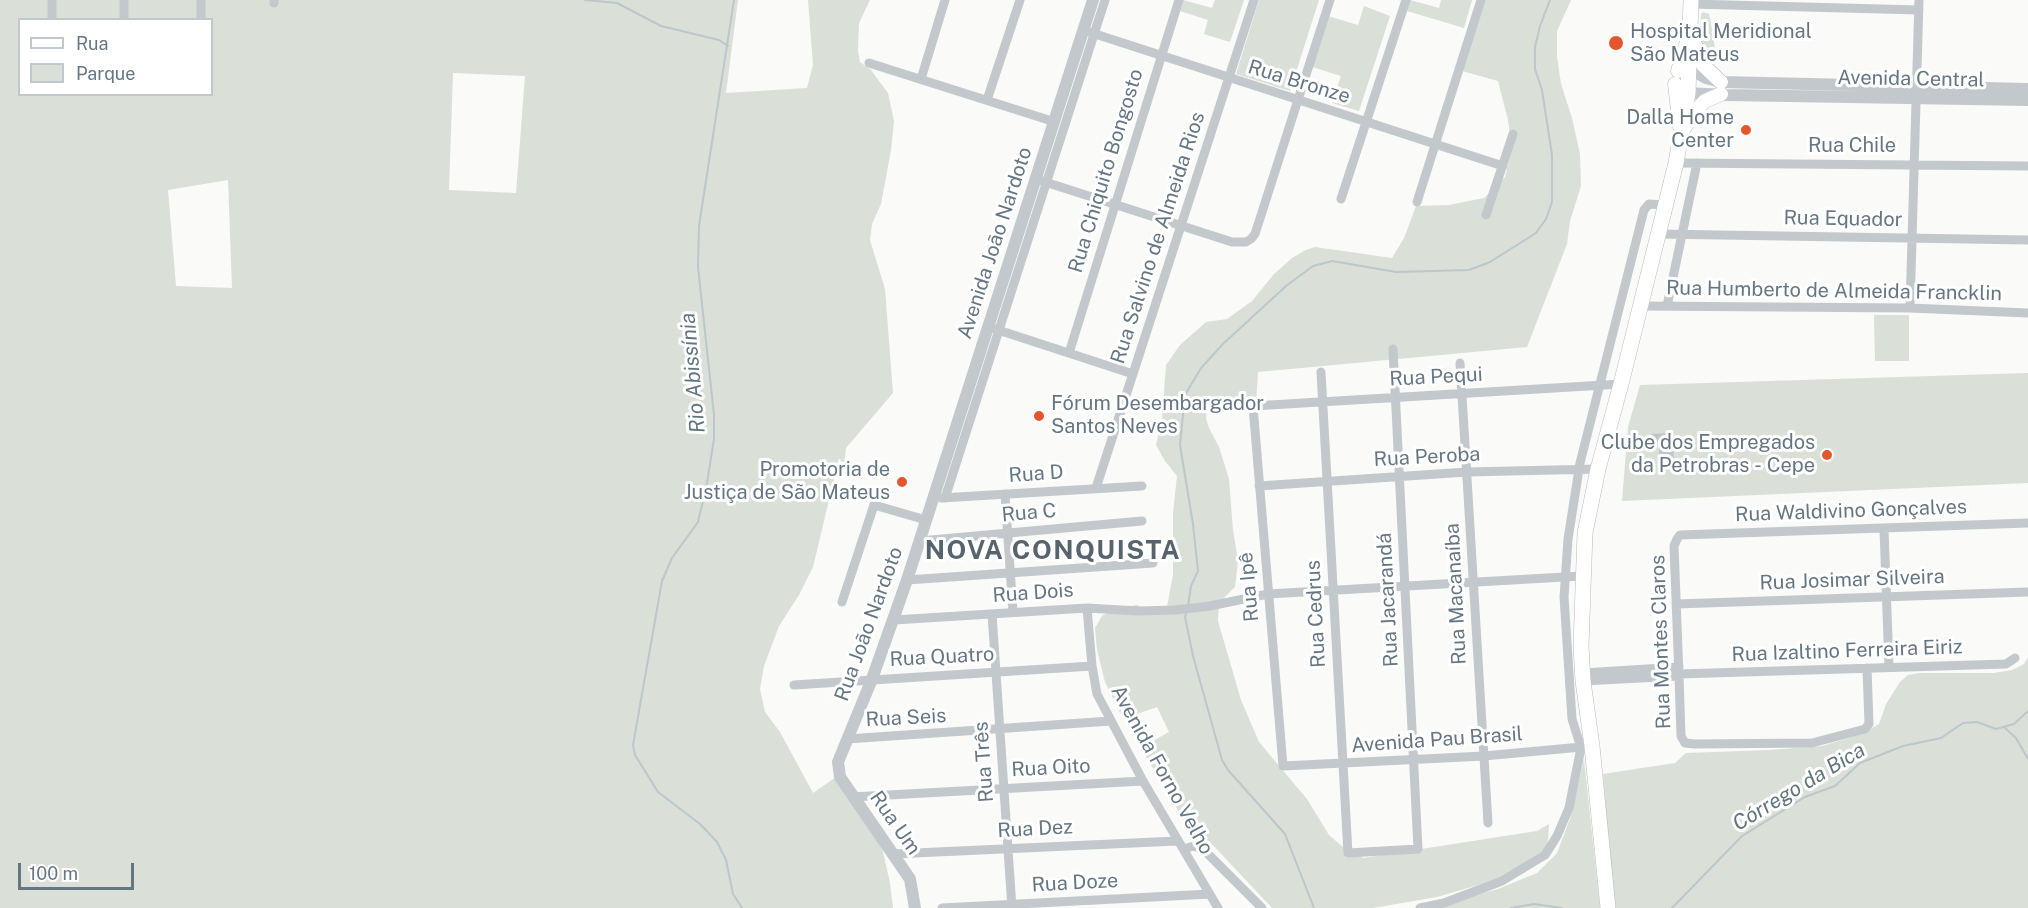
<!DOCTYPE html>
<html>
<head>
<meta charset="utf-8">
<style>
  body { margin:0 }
  #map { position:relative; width:2028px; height:908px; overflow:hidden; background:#fafaf8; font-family:"Public Sans",sans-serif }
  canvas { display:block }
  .legend { position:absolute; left:18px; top:18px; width:195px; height:78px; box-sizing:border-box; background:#fff; border:2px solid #c1c8cd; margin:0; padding:8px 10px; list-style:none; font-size:18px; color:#657683 }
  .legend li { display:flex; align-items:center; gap:12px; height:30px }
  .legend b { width:30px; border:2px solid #c1c8cd }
  .scale { position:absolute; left:18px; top:863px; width:116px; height:27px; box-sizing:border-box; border:3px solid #657683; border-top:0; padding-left:8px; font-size:18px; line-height:21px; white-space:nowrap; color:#657683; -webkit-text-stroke:4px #fff; paint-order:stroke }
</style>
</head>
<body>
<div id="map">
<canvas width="2028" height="908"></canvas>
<ul class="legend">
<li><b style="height:8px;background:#fff"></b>Rua</li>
<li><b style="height:16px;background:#dadfd7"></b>Parque</li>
</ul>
<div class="scale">100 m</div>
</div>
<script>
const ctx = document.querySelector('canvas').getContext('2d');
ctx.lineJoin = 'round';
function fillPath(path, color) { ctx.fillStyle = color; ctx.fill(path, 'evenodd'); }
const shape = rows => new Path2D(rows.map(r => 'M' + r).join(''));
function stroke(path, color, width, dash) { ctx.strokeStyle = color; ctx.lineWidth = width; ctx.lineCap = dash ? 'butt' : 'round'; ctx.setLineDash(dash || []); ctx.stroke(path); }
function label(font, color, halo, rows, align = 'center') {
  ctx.font = font + ' "Public Sans",sans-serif'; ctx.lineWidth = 6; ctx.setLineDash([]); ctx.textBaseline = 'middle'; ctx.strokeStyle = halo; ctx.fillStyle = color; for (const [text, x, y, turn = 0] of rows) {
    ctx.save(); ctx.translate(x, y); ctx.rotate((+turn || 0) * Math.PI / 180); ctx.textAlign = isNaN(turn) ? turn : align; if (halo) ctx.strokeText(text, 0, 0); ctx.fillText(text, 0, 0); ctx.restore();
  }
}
fillPath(shape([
  [0,0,738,0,726,93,807,88,813,65,808,0,870,0,859,23,858,51,860,62,871,70,888,93,894,121,891,150,881,204,872,224,870,240,885,289,893,393,846,448,844,466,839,458,813,567,799,595,779,626,764,666,760,689,765,712,780,732,813,793,836,777,881,843,890,883,893,908,0,908],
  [20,20,212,20,212,94,20,94],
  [453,73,525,76,516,193,449,190],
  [228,180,232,288,176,286,168,190],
  [1183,0,1212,8,1215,0,1244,0,1230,42,1204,34,1208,20,1180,11],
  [1259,0,1319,0,1290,91,1236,74],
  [1410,0,1439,8,1441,0,1472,0,1464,28,1407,11],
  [1484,0,1571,0,1557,31,1557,57,1561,84,1572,118,1580,154,1581,186,1570,221,1567,244,1527,347,1258,372,1256,404,1207,401,1206,418,1209,428,1219,447,1229,479,1233,530,1238,560,1235,587,1219,603,1218,621,1241,700,1259,742,1307,799,1329,835,1343,847,1363,858,1537,831,1549,824,1548,841,1546,848,1530,864,1499,879,1437,897,1373,908,1272,908,1209,841,1190,834,1170,795,1140,748,1169,732,1157,707,1123,719,1105,682,1097,650,1095,628,1102,616,1112,610,1137,605,1144,609,1167,607,1173,575,1173,513,1177,476,1165,461,1156,445,1162,419,1166,365,1180,345,1206,322,1227,319,1252,301,1274,274,1292,258,1306,250,1315,247,1392,258,1404,238,1416,206,1449,205,1484,198,1505,177,1512,149,1508,120,1498,81,1462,71],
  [1364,6,1390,16,1359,111,1332,103,1341,76,1312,67,1328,16,1358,25],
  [1703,12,1709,14,1713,33,1716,58,1713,64,1708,64,1700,46,1701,14],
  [1874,315,1909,315,1909,361,1875,361],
  [2028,373,2028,483,1622,501,1628,427,1640,385],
  [2028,657,2028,908,1614,908,1603,774,1675,763,1686,753,1769,750,1822,746,1862,734,1879,724,1886,704,1900,682,1908,675,1919,673,1994,673,2012,670,2024,664],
  [1584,759,1600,908,1416,908,1469,897,1498,889,1537,873,1557,853,1571,816]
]), '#dadfd7');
fillPath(shape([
  [1673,433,1674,464,1659,464,1659,445,1651,445,1651,434]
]), '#bbc7cb');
stroke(shape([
  [585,0,617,3,661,26,719,40,728,46],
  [734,0,699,226,698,267,714,415,714,439,707,483,698,522,672,558,662,581,633,745,635,755,658,792,700,824,717,842,726,860,733,894,742,908],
  [1188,606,1191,586,1198,571,1193,524,1180,445,1185,395,1201,368,1223,344,1286,286,1313,266,1332,261,1396,272,1469,270,1490,262,1536,233,1546,219,1552,202,1552,155,1542,90,1535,69,1535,47,1540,26,1550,0],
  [1187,611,1185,617,1193,656,1222,760,1228,770,1285,834,1314,908],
  [2005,728,2016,738,2028,759],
  [1511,908,1534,904,1562,908],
  [1672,908,1742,836,1805,797,1835,786,1860,763,1903,746,1941,738,1963,723,1977,722,1996,729,2014,724,2028,711]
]), '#bbc7cb', 2);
const secondary = shape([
  [1692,37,1703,65,1721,82],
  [1678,71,1687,42],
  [1675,84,1680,127],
  [1683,130,1695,111,1705,101,1721,94]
]);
const primary = shape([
  [1608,908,1592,746,1583,681,1581,646,1585,533,1598,469,1621,384,1676,163,1688,93,1691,0]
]);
stroke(secondary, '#b3babf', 15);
stroke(primary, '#b5babe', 16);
stroke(shape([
  [124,0,124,20],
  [201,0,201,20],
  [274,0,274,3],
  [1691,4,1919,10],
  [52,20,52,0],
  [1089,32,1503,166],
  [869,63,1055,122],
  [921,79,945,0],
  [987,100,1020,0],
  [1676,163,2028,166],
  [1042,181,1232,242,1246,242,1251,239,1255,234,1330,0],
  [1341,199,1406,0],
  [1417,202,1481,0],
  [1486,215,1513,134],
  [1658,234,2028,240],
  [1640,306,1910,308,2028,313],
  [1667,306,1697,163],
  [1910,308,1919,0],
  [995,329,1133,374],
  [1069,353,1179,0],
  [1460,363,1488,823],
  [1321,372,1348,853,1418,849,1393,349],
  [1259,486,1467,472,1598,469],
  [1096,488,1254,0],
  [1005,494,1013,612],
  [941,498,1142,486],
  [945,498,1105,0],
  [1884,529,1889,667],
  [920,541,1142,521],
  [907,580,1153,563],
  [842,602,874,505,926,520],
  [1676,604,2028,592],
  [1087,608,1092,666,1097,694,1143,781,1218,908],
  [992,614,1012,908],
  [894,620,1087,608,1139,611,1175,610,1210,606,1268,594,1582,576],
  [1867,668,1869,724,1865,729,1812,743,1695,744,1685,743,1681,736,1679,676,1674,546,1677,539,1680,535,2028,523],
  [1583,673,1679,667],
  [1679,674,2006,664,2015,658],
  [1583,681,1679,676],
  [794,685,1092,666],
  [847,739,1111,721],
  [1592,746,1484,756,1283,766,1253,406,1621,384],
  [852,797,1143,781],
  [1183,849,1194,846,1205,851,1262,908],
  [893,854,1177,841],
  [942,908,1210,894],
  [1420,908,1444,903,1502,881,1545,855,1557,836,1569,808,1581,748,1572,719,1564,597,1568,539,1580,463,1644,210,1649,204,1664,205]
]), '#c3c8cc', 9);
stroke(shape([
  [1681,68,1690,69,1706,78,1721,82,2028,89],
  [1680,91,1685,93,1727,95,2028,100],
  [915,908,910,879,840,777,838,762,872,679,907,580,1093,0]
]), '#c3c8cc', 12);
stroke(secondary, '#fff', 14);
stroke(primary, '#fff', 15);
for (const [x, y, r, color] of [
  [1616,43,8,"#e4572e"],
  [1746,130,6,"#e4572e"],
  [1039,416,6,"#e4572e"],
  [1827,455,6,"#e4572e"],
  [902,482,6,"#e4572e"]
]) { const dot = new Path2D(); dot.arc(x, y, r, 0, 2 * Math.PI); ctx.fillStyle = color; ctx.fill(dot); stroke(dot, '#fff', 2); }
label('20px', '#657683', '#fff', [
  ["Hospital Meridional",1630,32,"left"],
  ["São Mateus",1630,55,"left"],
  ["Dalla Home",1734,118],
  ["Center",1734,141],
  ["Fórum Desembargador",1051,404,"left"],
  ["Santos Neves",1051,427,"left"],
  ["Clube dos Empregados",1815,443],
  ["da Petrobras - Cepe",1815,466],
  ["Promotoria de",890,470],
  ["Justiça de São Mateus",890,493]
], 'right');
label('20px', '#657683', '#fff', [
  ["Avenida Central",1911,79,1],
  ["Rua Bronze",1299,82,17],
  ["Rua Chile",1852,146],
  ["Rua Chiquito Bongosto",1106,171,-73],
  ["Rua Equador",1843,219,1],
  ["Rua Salvino de Almeida Rios",1158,238,-72],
  ["Avenida João Nardoto",995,243,-72],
  ["Rua Humberto de Almeida Francklin",1834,291,1],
  ["Rua Pequi",1436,377,-3],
  ["Rua Peroba",1427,457,-3],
  ["Rua D",1036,474,-4],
  ["Rua Waldivino Gonçalves",1851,511,-2],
  ["Rua C",1029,513,-5],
  ["Rua Josimar Silveira",1852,580,-2],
  ["Rua Ipê",1249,587,-95],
  ["Rua Dois",1033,593,-4],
  ["Rua Macanaíba",1456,594,-93],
  ["Rua Jacarandá",1388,600,-93],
  ["Rua Cedrus",1316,614,-93],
  ["Rua João Nardoto",869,624,-70],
  ["Rua Montes Claros",1661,642,-92],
  ["Rua Izaltino Ferreira Eiriz",1847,651,-2],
  ["Rua Quatro",942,657,-3],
  ["Rua Seis",906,718,-3],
  ["Avenida Pau Brasil",1437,740,-4],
  ["Rua Três",984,762,-94],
  ["Rua Oito",1051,768,-3],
  ["Avenida Forno Velho",1162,770,61],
  ["Rua Um",895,823,55],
  ["Rua Dez",1035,829,-3],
  ["Rua Doze",1075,883,-3]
]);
label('italic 21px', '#60757c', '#fff', [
  ["Rio Abissínia",693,373,-95],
  ["Córrego da Bica",1799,787,-31]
]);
ctx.letterSpacing = '1.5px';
label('bold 26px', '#57646e', '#fff', [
  ["NOVA CONQUISTA",1053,551]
]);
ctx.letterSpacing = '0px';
</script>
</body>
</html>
